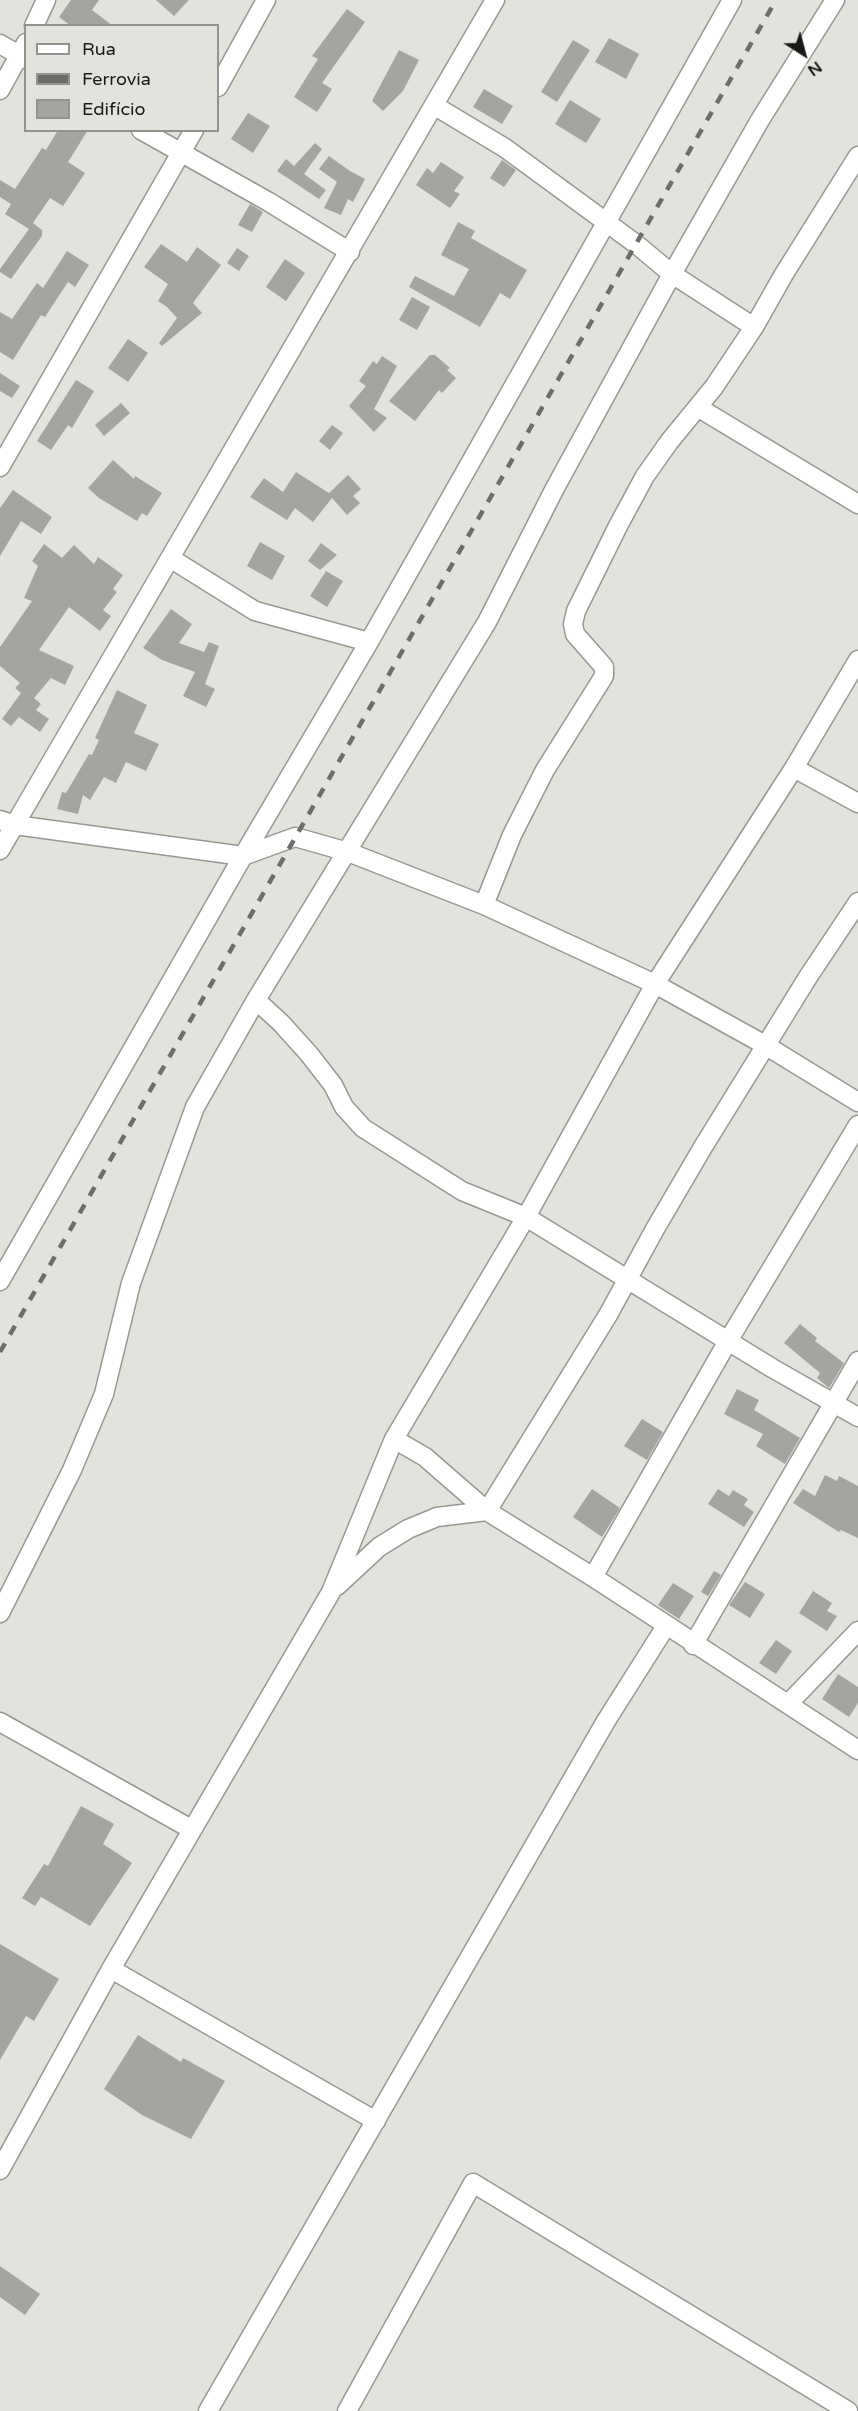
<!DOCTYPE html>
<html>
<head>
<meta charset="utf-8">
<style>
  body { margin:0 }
  #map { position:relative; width:858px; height:2411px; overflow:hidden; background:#e3e3dd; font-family:"Varela Round",sans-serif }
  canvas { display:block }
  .legend { position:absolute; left:24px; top:24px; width:195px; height:108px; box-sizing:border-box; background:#e3e3dd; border:2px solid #92928e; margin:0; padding:8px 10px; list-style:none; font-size:18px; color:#191917 }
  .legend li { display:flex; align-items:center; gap:12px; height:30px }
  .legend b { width:30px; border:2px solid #92928e }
  .north { position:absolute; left:774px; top:24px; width:60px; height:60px; -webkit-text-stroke:4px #e3e3dd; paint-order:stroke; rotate:144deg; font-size:16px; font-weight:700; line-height:24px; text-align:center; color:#191917 }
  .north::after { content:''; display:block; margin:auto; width:21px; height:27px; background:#191917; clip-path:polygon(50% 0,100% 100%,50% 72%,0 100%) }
</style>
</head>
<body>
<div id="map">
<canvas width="858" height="2411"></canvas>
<ul class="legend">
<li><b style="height:8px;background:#fff"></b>Rua</li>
<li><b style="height:8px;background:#6d6d69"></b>Ferrovia</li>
<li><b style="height:16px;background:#a3a5a1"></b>Edifício</li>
</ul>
<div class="north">N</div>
</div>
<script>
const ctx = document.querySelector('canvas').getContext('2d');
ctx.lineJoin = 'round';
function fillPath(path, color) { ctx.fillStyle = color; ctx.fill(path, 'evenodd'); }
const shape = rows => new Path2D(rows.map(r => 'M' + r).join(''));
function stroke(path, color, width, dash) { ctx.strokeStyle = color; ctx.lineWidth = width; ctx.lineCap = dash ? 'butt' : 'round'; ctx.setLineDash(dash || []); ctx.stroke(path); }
fillPath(shape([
  [71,0,99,0,92,10,113,26,71,26,59,17],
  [156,0,189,0,174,16],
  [347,9,365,22,322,83,332,89,317,112,294,97,318,59,312,56],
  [609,38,639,54,626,79,595,62],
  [573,40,590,50,557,102,541,92],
  [399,50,419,60,403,91,383,111,372,101],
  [484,89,513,106,502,124,473,107],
  [570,100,601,119,586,143,555,124],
  [248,113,270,126,253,153,231,139],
  [58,130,88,130,68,162,85,173,63,206,50,198,33,223,42,230,42,236,11,279,0,272,0,269,29,229,5,214,11,204,0,197,0,180,15,189,42,148,46,150],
  [315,143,322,149,304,174,326,190,319,199,277,171,286,159,294,166],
  [329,156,350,171,365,179,353,202,348,199,341,215,324,208,337,182,319,169],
  [502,160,516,170,504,187,490,178],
  [441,162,464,177,454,191,460,194,450,208,416,185,427,168,433,173],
  [250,204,263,212,252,232,238,225],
  [458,222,475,231,471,238,527,270,510,299,500,293,480,327,409,287,415,276,454,296,469,269,441,255],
  [161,244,187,262,197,247,221,265,193,303,202,313,162,346,159,343,177,318,167,307,158,301,168,284,144,267],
  [237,248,249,256,239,271,227,263],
  [67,251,89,265,75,287,68,282,45,317,41,315,13,360,0,352,0,312,12,319,37,283,43,288],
  [285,259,305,273,286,301,266,287],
  [412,297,430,307,417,330,399,320],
  [128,339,148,353,128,382,108,368],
  [430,355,435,355,450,368,447,370,456,378,442,393,439,390,415,421,389,401],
  [382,356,397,366,374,409,387,418,374,432,349,406,366,386,359,381,373,361,377,364],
  [0,373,20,386,12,398,0,391],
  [76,380,94,391,72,428,68,425,51,450,37,441],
  [121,403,130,413,104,436,95,425],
  [332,425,343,433,330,450,319,441],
  [113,460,134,479,135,476,162,493,147,516,142,513,137,521,99,498,88,488],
  [296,472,329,493,348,475,361,489,353,496,360,503,347,515,332,498,313,522,295,508,287,520,250,497,264,478,283,492],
  [13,490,52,517,41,534,21,521,0,556,0,508],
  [260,542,285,556,272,580,247,566],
  [321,543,337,555,320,570,308,561],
  [44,544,62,558,74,545,94,564,98,557,123,575,113,589,117,592,103,610,111,616,100,631,69,607,39,650,74,666,65,685,51,678,34,698,41,704,36,710,49,719,40,732,19,717,11,726,2,719,21,693,15,688,20,683,0,666,0,647,32,601,24,598,38,566,32,561],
  [326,571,343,581,327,607,310,596],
  [171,609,192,624,179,643,204,652,209,642,219,646,205,684,215,689,206,707,183,696,195,672,162,660,143,648],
  [117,690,147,705,134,733,159,744,146,771,126,762,116,783,104,777,90,800,83,795,78,814,57,809,62,792,66,793,89,754,92,755,99,740,95,738],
  [800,1324,817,1338,815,1341,844,1363,829,1388,817,1378,820,1373,784,1343],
  [737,1389,759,1400,754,1410,800,1438,785,1464,756,1446,763,1434,724,1414],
  [642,1419,663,1432,647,1460,624,1446],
  [825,1475,837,1481,839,1476,858,1486,858,1538,841,1530,839,1532,793,1503,803,1489,815,1496],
  [592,1489,620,1508,602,1537,573,1517],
  [718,1489,729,1496,733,1490,748,1499,744,1505,754,1512,744,1527,708,1504],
  [714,1571,721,1575,708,1596,701,1592],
  [745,1582,765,1594,750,1618,729,1605],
  [673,1583,694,1596,679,1619,658,1605],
  [813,1591,832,1603,827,1611,837,1616,827,1631,799,1613],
  [776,1640,792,1651,776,1674,759,1663],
  [838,1674,858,1687,858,1703,849,1717,822,1699],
  [81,1806,114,1824,103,1844,132,1863,90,1926,41,1897,35,1906,22,1898,44,1864,48,1866],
  [0,1944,59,1979,34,2021,26,2016,0,2060],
  [138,2035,181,2062,183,2058,225,2081,191,2139,142,2115,104,2089],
  [0,2266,40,2294,25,2315,0,2297]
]), '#a3a5a1');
const minor = shape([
  [34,26,46,0],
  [0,44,26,59],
  [218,87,266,0],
  [0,90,26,43],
  [435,106,505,148,636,244,672,274,754,327],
  [141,130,269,202,350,252],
  [699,408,858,504],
  [0,467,194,130],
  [170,558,255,611,369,642],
  [794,768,858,803],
  [0,820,15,825,243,856,295,837,348,852,484,905,655,984,765,1045,858,1102],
  [0,850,495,0],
  [484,905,512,835,545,770,604,676,604,667,575,634,573,624,576,611,618,526,645,476,669,442,714,387,754,327,784,274,858,156],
  [256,1000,281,1023,309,1054,333,1085,344,1107,363,1128,462,1191,526,1217,772,1368,858,1417],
  [0,1281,243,856,369,642,732,0],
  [394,1439,425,1457,487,1511,608,1315,655,1229,703,1147,808,977,858,902],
  [593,1577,728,1341,858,1125],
  [337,1586,379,1547,408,1529,437,1517,487,1511,593,1577,858,1750],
  [0,1613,72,1470,104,1394,131,1283,195,1107,256,1000,487,622,555,488,672,274,760,120,835,0],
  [693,1645,858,1361],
  [788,1704,858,1631],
  [0,1722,191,1829],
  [111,1969,376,2121],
  [0,2170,111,1969,331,1592,394,1439,526,1217,655,984,794,768,858,660],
  [208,2411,606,1721,666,1626],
  [347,2411,473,2183,848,2411]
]);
stroke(minor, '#989893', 21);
stroke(minor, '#fff', 18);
stroke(shape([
  [0,1352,776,0]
]), '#6d6d69', 4.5, [10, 10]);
</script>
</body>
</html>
